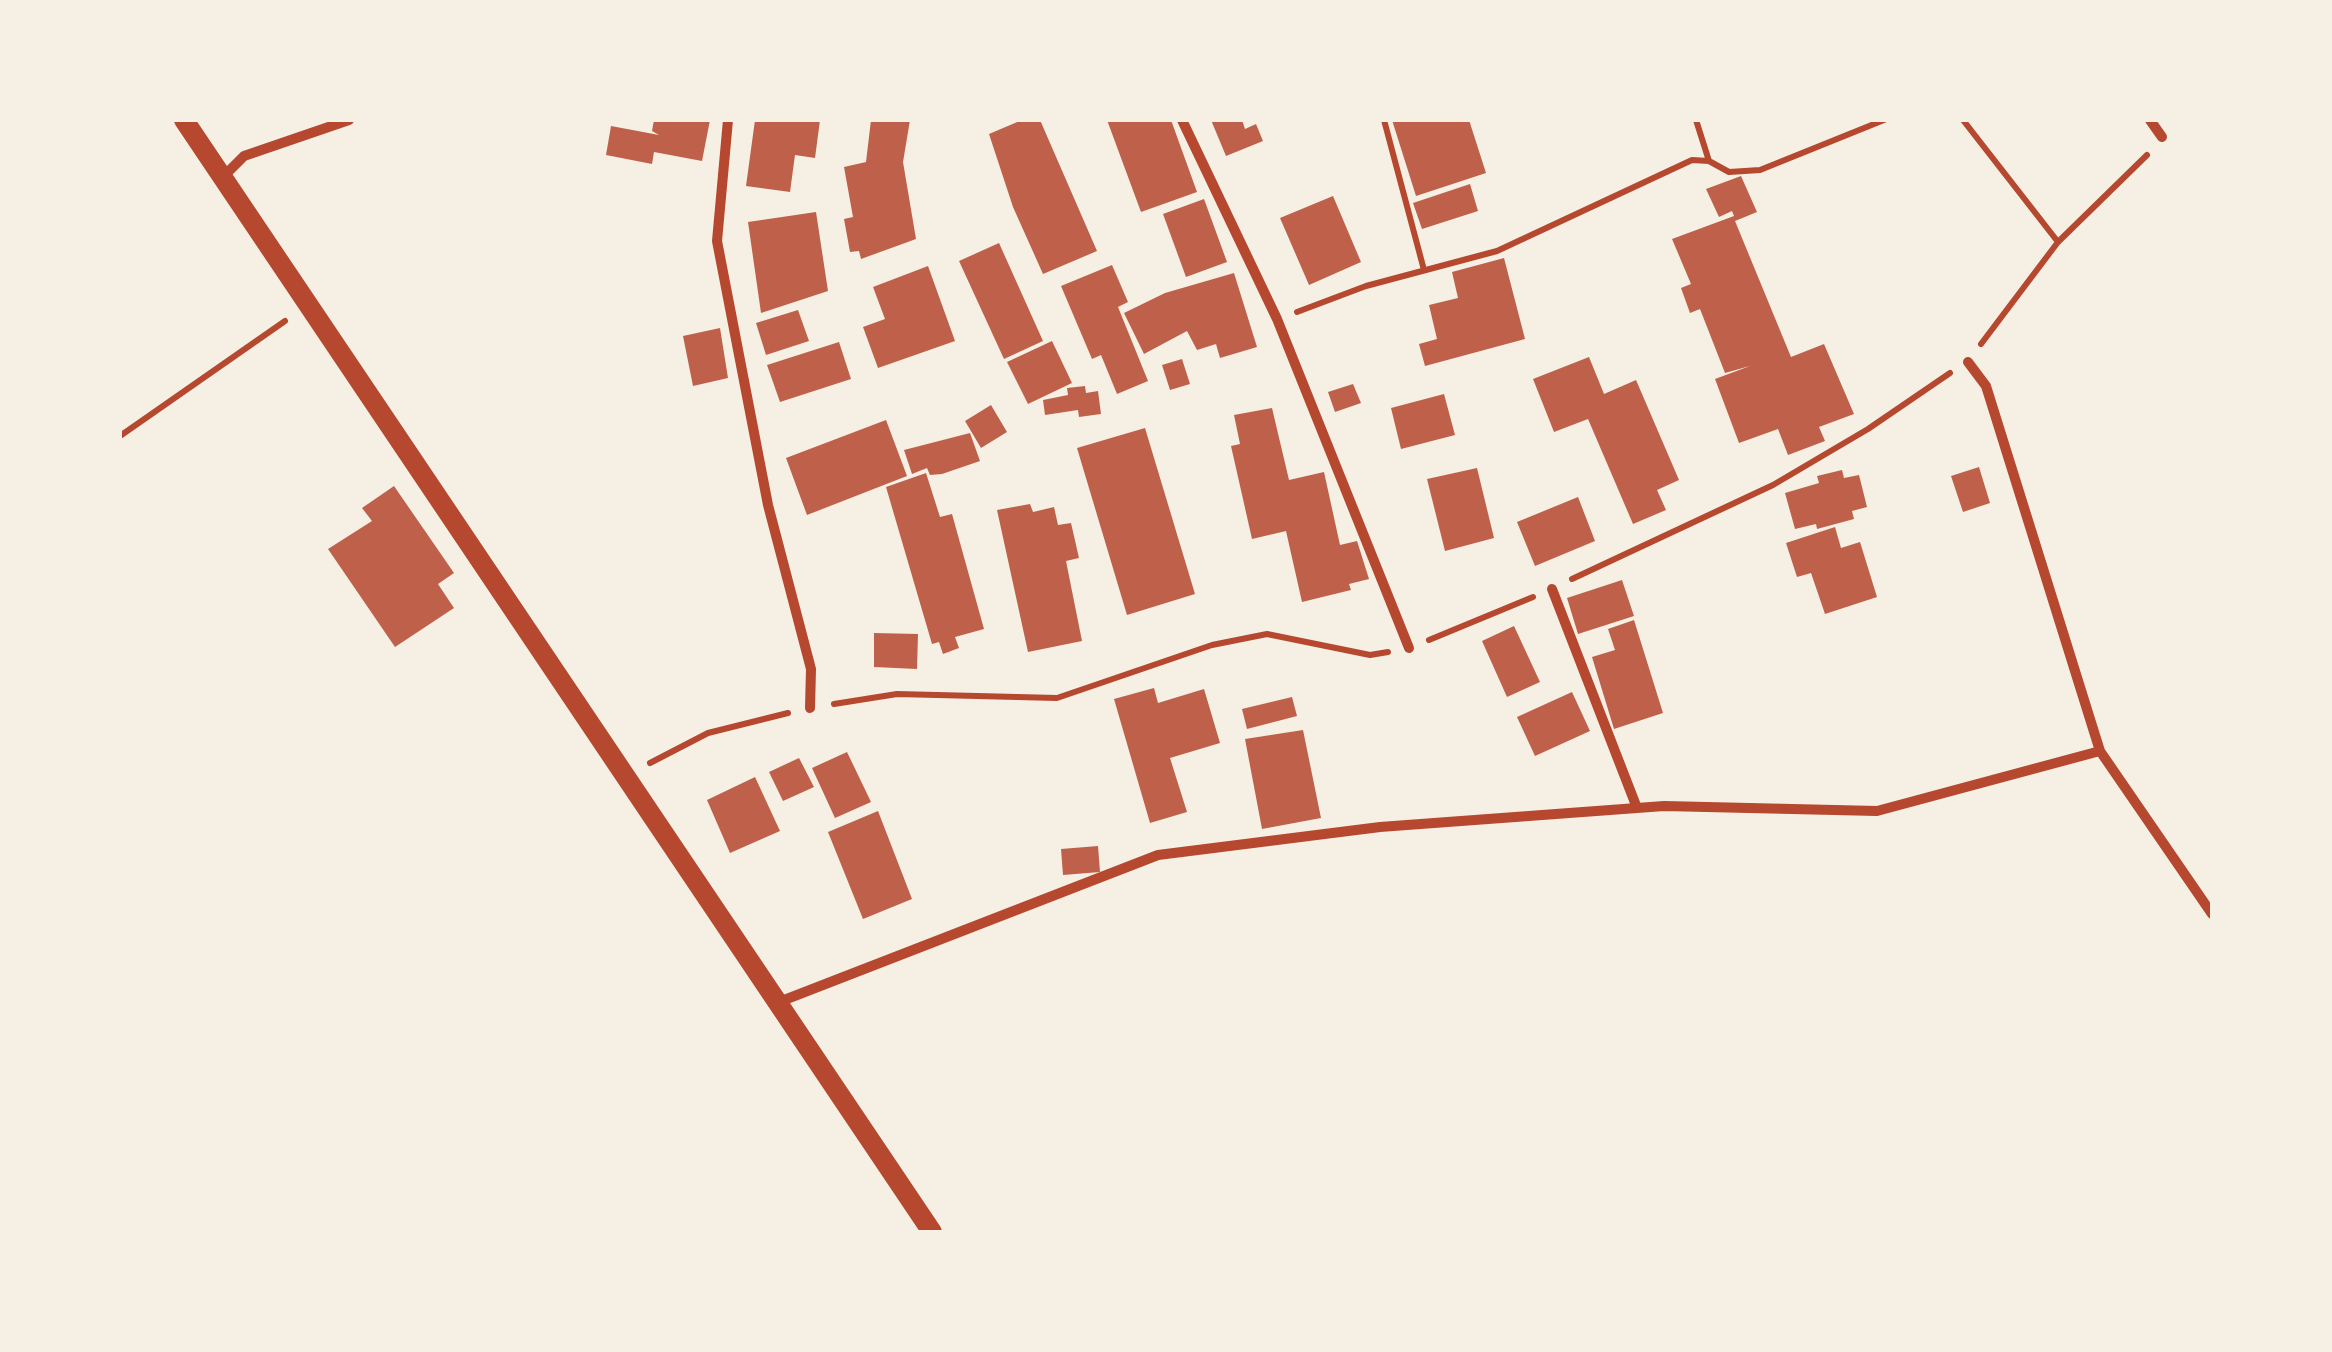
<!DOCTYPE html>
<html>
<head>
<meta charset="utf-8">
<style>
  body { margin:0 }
  #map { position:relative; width:2332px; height:1352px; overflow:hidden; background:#f6efe4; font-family:"DejaVu Sans",sans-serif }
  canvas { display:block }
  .frame { position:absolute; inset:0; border:122px solid #f6efe4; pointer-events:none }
</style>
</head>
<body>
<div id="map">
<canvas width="2332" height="1352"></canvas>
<div class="frame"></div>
</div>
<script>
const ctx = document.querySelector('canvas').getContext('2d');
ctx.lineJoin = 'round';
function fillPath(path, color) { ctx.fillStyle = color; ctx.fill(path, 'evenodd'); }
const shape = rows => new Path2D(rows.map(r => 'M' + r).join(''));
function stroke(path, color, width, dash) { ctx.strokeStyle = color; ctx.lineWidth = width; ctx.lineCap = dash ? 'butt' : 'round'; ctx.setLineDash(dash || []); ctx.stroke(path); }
fillPath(shape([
  [654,120,710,120,702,161,654,152,652,164,606,155,611,126,659,135,652,131],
  [755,120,820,120,815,158,795,155,790,192,746,186],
  [871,120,910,120,903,162,916,239,861,259,859,251,850,252,844,219,853,217,844,167,866,162],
  [1022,120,1040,120,1097,251,1043,274,1013,207,989,134],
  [1107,120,1171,120,1197,192,1141,212],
  [1211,120,1242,120,1245,129,1256,124,1263,141,1226,156],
  [1392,120,1469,120,1486,173,1416,196],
  [1741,176,1757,212,1735,221,1791,357,1824,344,1854,414,1819,427,1825,441,1788,455,1778,429,1739,443,1715,379,1750,366,1725,373,1700,309,1690,313,1681,288,1691,284,1672,239,1734,216,1732,211,1719,217,1706,189],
  [1470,184,1478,211,1422,229,1413,203],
  [1333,196,1361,262,1309,285,1280,218],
  [1204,199,1227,262,1186,277,1163,214],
  [816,212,828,291,761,313,748,222],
  [999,243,1043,341,1004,359,959,261],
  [1504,258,1525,339,1425,366,1419,344,1437,339,1429,305,1458,298,1452,272],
  [1112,265,1128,302,1118,307,1148,381,1117,394,1101,355,1092,359,1061,286],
  [928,266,955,341,878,368,863,327,885,319,873,287],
  [1234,273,1257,347,1220,358,1216,344,1197,350,1187,331,1144,354,1124,313,1165,293],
  [798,310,809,341,766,355,756,323],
  [720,328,728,378,693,386,683,336],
  [1052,341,1072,383,1028,404,1007,362],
  [839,342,851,379,780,402,767,365],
  [1589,357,1604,394,1636,380,1679,480,1657,490,1666,510,1633,524,1588,419,1554,432,1533,379],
  [1182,359,1190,384,1170,390,1162,365],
  [1353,384,1361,403,1335,412,1328,392],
  [1085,386,1086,393,1098,391,1101,414,1079,417,1078,410,1045,415,1043,400,1068,395,1067,388],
  [1444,394,1455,435,1401,449,1391,408],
  [991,405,1007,432,981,448,965,421],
  [1272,408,1289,480,1324,472,1340,545,1357,541,1369,579,1349,584,1351,590,1302,602,1286,531,1252,539,1231,446,1240,444,1234,415],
  [886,420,907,476,807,515,786,458],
  [1145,428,1195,594,1127,615,1077,448],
  [970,433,980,461,942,474,930,475,927,468,912,474,904,450],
  [1979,467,1990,503,1963,512,1951,476],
  [1477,468,1494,538,1445,551,1427,479],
  [1842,470,1844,478,1859,475,1867,507,1852,511,1854,519,1817,529,1816,524,1795,529,1785,493,1819,483,1817,476],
  [926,473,940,517,952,514,984,629,955,637,959,648,943,654,939,642,932,644,886,487],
  [394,486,454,573,438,584,454,608,395,647,328,549,372,521,362,508],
  [1578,497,1595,541,1535,566,1517,522],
  [1030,504,1033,512,1054,507,1058,525,1071,523,1079,558,1066,561,1082,641,1028,652,997,510],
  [1835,527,1841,548,1860,542,1877,597,1825,614,1811,573,1797,577,1786,543],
  [1622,580,1634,616,1578,634,1567,598],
  [1634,620,1663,713,1614,729,1592,657,1615,650,1608,629],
  [1514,626,1540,682,1507,697,1482,641],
  [874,633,918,634,917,669,874,667],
  [1154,688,1158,703,1204,689,1220,743,1170,758,1187,812,1150,823,1114,699],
  [1572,692,1590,731,1535,756,1517,717],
  [1292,697,1297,716,1247,729,1242,709],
  [1303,730,1321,818,1262,829,1245,739],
  [847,752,871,802,835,818,812,768],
  [799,758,814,787,783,801,769,772],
  [755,777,780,831,730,853,707,800],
  [878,811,912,899,863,919,828,832],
  [1098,846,1100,872,1063,875,1061,849]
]), '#bf614a');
stroke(shape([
  [1384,120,1424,270],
  [1696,120,1709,161],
  [1963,120,2058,242],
  [1297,312,1366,286,1497,251,1692,160,1709,161,1729,172,1760,170,1884,120],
  [1981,344,2058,242,2147,155],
  [120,436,285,321],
  [1572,579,1773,485,1868,429,1950,373],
  [1429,640,1533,597],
  [834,704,897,694,1057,698,1212,645,1267,634,1370,655,1388,652],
  [650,763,708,733,788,713]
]), '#b5482f', 6);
stroke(shape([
  [728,120,717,241,768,505,811,669,810,708],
  [1182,120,1277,319,1409,648],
  [2150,120,2162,137],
  [223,177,244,156,349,120],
  [1968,362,1986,386,2100,751,2212,914],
  [1552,589,1637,808],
  [779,1002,1158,855,1380,827,1664,806,1877,811,2100,751]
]), '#b5482f', 10);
stroke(shape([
  [184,120,932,1232]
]), '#b5482f', 20);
</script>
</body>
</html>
